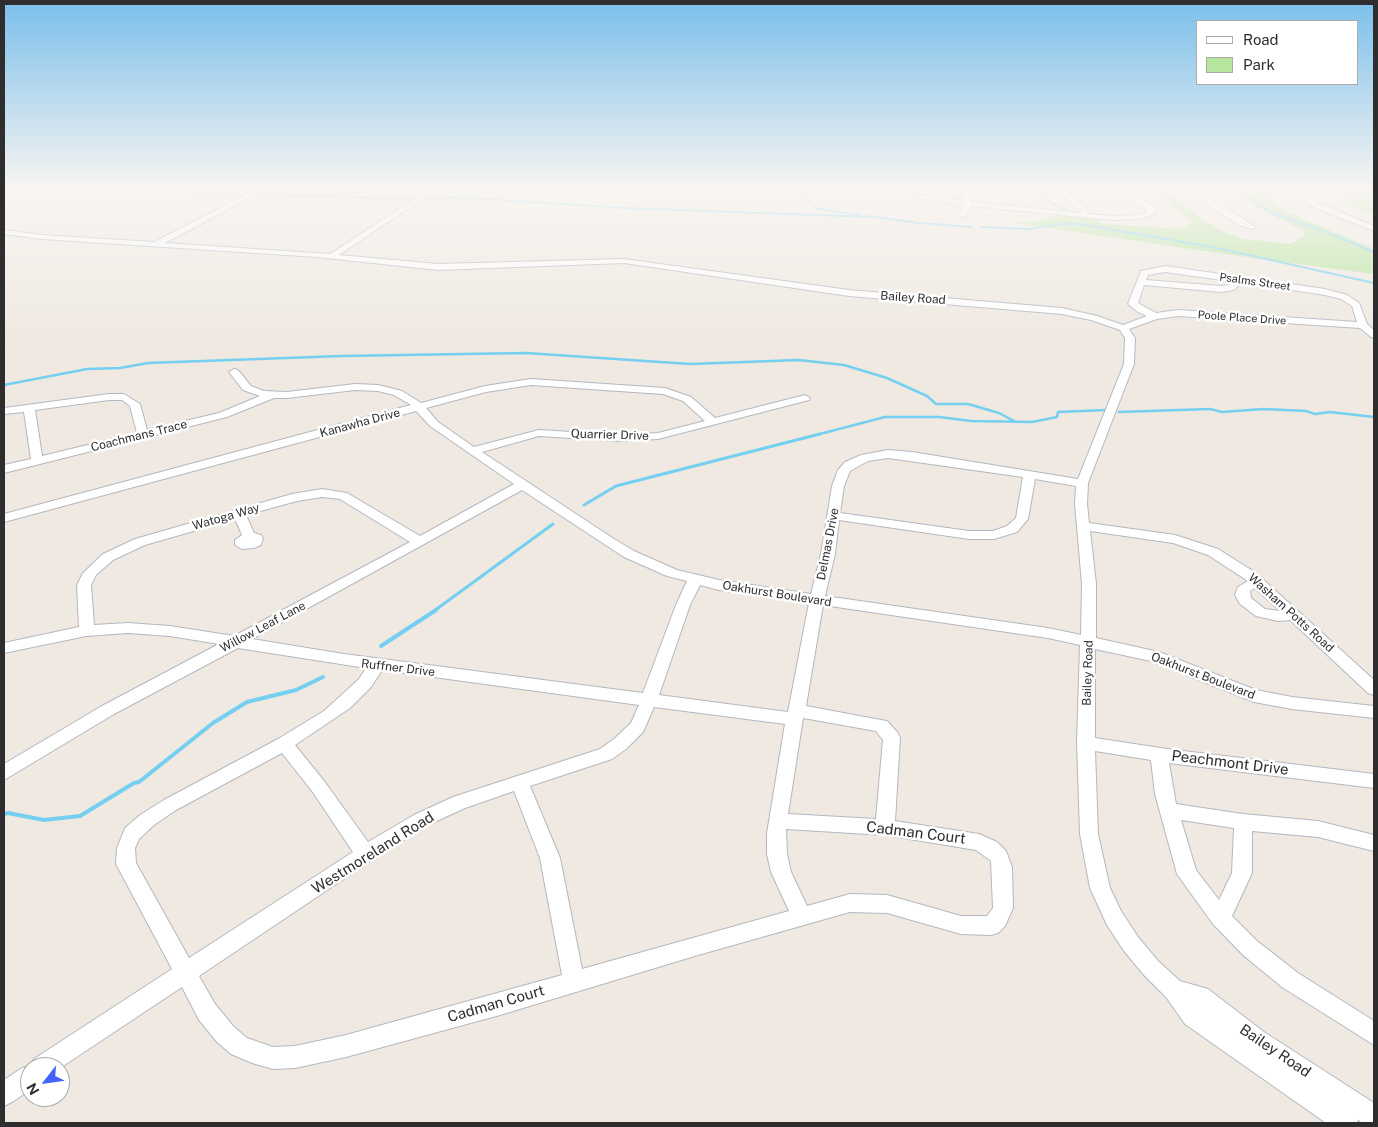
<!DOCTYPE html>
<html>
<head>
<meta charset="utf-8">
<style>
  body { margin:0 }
  #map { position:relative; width:1378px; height:1127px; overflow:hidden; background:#efe9e1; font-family:"Public Sans",sans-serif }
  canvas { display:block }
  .frame { position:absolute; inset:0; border:5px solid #2e2e2e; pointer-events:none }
  .legend { position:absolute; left:1196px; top:20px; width:162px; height:65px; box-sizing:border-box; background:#fff; border:1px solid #ababab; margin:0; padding:6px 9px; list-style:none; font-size:15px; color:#2e2e2e }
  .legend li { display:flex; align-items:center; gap:10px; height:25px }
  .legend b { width:25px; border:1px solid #ababab }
  .north { position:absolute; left:20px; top:1057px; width:50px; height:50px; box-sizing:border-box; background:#fff; border:1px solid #ababab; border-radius:50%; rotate:240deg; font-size:14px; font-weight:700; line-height:20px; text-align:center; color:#2e2e2e }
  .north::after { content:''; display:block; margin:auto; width:18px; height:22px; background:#4264fb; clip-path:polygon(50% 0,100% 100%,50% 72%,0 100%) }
</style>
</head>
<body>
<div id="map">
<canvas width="1378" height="1127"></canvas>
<div class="frame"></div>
<ul class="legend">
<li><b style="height:6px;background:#fff"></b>Road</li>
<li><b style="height:14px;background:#b6e59e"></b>Park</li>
</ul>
<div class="north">N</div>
</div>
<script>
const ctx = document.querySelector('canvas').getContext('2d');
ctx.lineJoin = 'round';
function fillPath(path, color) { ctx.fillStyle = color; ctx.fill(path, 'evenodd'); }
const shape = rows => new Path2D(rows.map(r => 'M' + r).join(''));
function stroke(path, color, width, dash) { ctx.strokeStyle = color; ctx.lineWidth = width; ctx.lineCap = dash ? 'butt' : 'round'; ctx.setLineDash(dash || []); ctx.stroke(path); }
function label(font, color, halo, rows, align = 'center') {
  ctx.font = font + ' "Public Sans",sans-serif'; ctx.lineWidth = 5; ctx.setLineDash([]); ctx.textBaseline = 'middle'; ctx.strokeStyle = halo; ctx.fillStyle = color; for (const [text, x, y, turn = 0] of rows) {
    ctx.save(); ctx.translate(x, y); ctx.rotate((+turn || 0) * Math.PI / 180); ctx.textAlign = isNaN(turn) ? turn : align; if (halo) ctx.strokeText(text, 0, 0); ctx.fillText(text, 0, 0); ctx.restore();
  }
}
fillPath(shape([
  [1152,189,1165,189,1201,219,1224,232,1243,239,1291,244,1304,236,1304,231,1256,207,1240,193,1244,189,1270,189,1274,203,1287,212,1374,249,1374,274,1238,256,1015,223,1040,221,1055,215,1098,219,1101,224,1181,229,1193,223],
  [1350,189,1374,189,1374,197,1370,202,1374,203,1374,215,1351,204,1349,201]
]), '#b6e59e');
stroke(shape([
  [186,189,188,192,196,193,247,195],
  [798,189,805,196],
  [1033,189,1050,202,1066,210],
  [1250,189,1243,195,1273,214,1319,229,1374,252],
  [259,195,413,198],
  [430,198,452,197,625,208,869,217],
  [807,199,814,208,859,215],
  [867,216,919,223,972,227],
  [982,227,1028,229,1062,224,1080,224,1212,247,1374,283]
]), '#75cff0', 2);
stroke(shape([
  [4,385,87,369,120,368,148,363,341,356,526,353,690,364,799,360,844,365,887,378,927,396,936,404,968,404,999,413,1016,422],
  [1119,412,1210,409,1222,412,1263,409,1306,411,1315,414,1330,412,1374,417],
  [816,435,885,417,939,417,971,421,1032,422,1057,417,1058,412,1106,410]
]), '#75cff0', 2.5);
stroke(shape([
  [584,505,616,486,820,434],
  [434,611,553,524]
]), '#75cff0', 3);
stroke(shape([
  [381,646,436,610],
  [4,814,8,813,44,820,80,816,134,783,139,782,213,723,247,702,296,690,323,677]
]), '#75cff0', 4);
const minor = shape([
  [257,189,266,189,165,243,330,254,430,189,437,189,339,255,438,264,624,259,849,290,1062,308,1097,316,1123,325,1147,316,1138,312,1128,304,1141,271,1165,266,1325,289,1347,295,1359,303,1367,324,1374,330,1374,338,1371,337,1360,328,1178,316,1157,319,1129,329,1135,338,1134,364,1088,483,1087,504,1089,523,1175,535,1218,549,1256,573,1374,680,1374,695,1368,693,1290,620,1278,621,1256,616,1240,604,1235,595,1238,587,1248,581,1208,555,1173,543,1090,531,1096,584,1096,638,1159,652,1256,690,1292,697,1374,706,1374,718,1292,709,1254,702,1151,661,1095,649,1095,738,1167,749,1374,774,1374,788,1169,763,1176,804,1243,814,1318,821,1374,835,1374,851,1318,837,1252,831,1252,873,1232,916,1257,941,1298,973,1374,1021,1374,1045,1282,987,1243,955,1213,924,1177,874,1155,794,1151,760,1095,751,1098,834,1110,888,1121,911,1138,937,1158,961,1180,981,1208,989,1264,1032,1374,1103,1374,1123,1362,1123,1357,1119,1358,1123,1326,1123,1185,1024,1166,997,1144,975,1124,951,1107,925,1090,888,1080,834,1077,743,1080,645,1048,638,823,605,806,706,881,720,887,721,898,733,900,738,895,821,979,834,997,842,1006,851,1012,867,1013,908,1005,926,998,933,991,935,961,934,887,913,850,912,698,955,500,1015,346,1057,295,1068,273,1069,252,1063,231,1054,217,1042,199,1020,182,987,60,1068,30,1067,30,1090,12,1102,4,1106,4,1080,22,1068,31,1065,34,1059,172,969,116,864,117,848,125,828,140,815,164,800,278,739,324,711,359,679,366,668,238,648,114,714,4,780,4,764,102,706,219,644,170,636,128,633,86,636,4,653,4,643,79,627,77,585,83,573,103,554,135,539,292,494,322,489,347,493,420,536,514,484,430,426,416,411,4,522,4,514,411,405,394,395,378,391,355,390,287,398,274,398,227,417,4,473,4,465,31,459,24,412,4,414,4,408,109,394,124,394,140,404,147,430,219,413,260,396,243,390,229,372,234,369,238,370,251,386,264,391,287,392,355,384,378,385,402,391,421,403,485,386,531,379,665,388,691,397,715,418,805,395,810,398,809,400,658,439,621,441,539,436,482,452,614,539,634,551,677,570,719,580,811,594,821,554,832,486,838,470,845,462,861,455,888,450,912,452,1078,479,1124,364,1125,338,1120,330,1091,320,1062,314,849,296,624,263,438,270,317,257,42,239,4,234,4,230,42,235,154,242,257,189],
  [1165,272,1229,281,1230,285,1221,286,1146,280,1148,275,1165,272],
  [1238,282,1325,295,1341,299,1352,306,1357,322,1178,310,1156,313,1138,303,1144,285,1221,292,1234,290,1238,286,1238,282],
  [531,385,663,394,683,401,705,421,658,433,621,435,539,430,474,447,438,422,426,408,486,392,531,385],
  [109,400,122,400,130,406,137,433,42,456,35,410,109,400],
  [888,458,1023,477,1016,518,1007,526,993,531,969,531,840,513,844,486,850,471,868,461,888,458],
  [1035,479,1076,486,1075,504,1082,584,1081,635,1048,628,825,596,835,554,839,520,969,539,994,539,1017,532,1028,519,1035,479],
  [522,490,624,557,667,576,687,581,676,605,643,693,344,654,252,639,522,490],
  [322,497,340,499,410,542,234,636,170,626,128,623,94,625,91,585,96,575,113,560,145,545,235,519,242,535,235,540,235,545,242,549,254,548,261,545,263,538,261,535,254,533,246,515,297,501,322,497],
  [700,585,719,590,809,603,788,712,659,695,690,605,700,585],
  [1255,588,1280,611,1265,609,1251,598,1250,591,1255,588],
  [382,670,639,705,631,723,614,739,600,749,453,797,414,815,368,842,324,781,295,745,350,708,371,687,382,670],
  [654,707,785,724,767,833,767,854,771,872,789,911,582,969,560,858,530,786,612,759,626,749,643,732,654,707],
  [803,718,876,731,883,740,876,819,788,814,803,718],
  [282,753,312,791,353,852,189,958,136,863,135,848,139,839,154,825,176,810,282,753],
  [514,791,540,858,562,975,346,1035,295,1046,273,1047,247,1038,233,1026,215,1004,199,976,372,860,428,825,465,808,514,791],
  [1181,820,1234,828,1232,873,1219,900,1196,870,1181,820],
  [786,829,885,835,976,850,991,861,993,908,987,916,961,916,887,895,850,894,807,906,791,872,787,854,786,829],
  [854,189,876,189,964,201,964,189,970,189,971,202,1081,213,1080,210,1055,189,1063,189,1086,207,1088,214,1112,216,1140,215,1148,212,1120,189,1128,189,1155,208,1156,213,1141,219,1112,220,971,206,965,217,962,217,958,215,964,205,854,189],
  [1198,189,1205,189,1205,193,1214,201,1256,227,1252,229,1238,225,1208,205,1200,195,1198,189],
  [1304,189,1310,189,1311,198,1316,202,1374,226,1374,231,1310,206,1304,199,1304,189]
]);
stroke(minor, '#b4b7c1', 2);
fillPath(minor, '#fff');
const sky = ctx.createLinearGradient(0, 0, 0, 347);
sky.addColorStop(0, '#7abfeb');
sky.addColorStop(0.54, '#f8f5f2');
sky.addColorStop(1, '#f8f5f200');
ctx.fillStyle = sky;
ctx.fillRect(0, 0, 1378, 347);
label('11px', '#2e2e2e', '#fff', [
  ["Psalms Street",1255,282,8],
  ["Poole Place Drive",1242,318,4]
]);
label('12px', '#2e2e2e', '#fff', [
  ["Bailey Road",913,298,4],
  ["Kanawha Drive",360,423,-15],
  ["Quarrier Drive",610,435,2],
  ["Coachmans Trace",139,436,-14],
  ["Watoga Way",226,517,-16],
  ["Delmas Drive",828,544,-79],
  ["Oakhurst Boulevard",777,594,9],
  ["Washam Potts Road",1291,613,42],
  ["Willow Leaf Lane",263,627,-28],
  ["Ruffner Drive",398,668,7],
  ["Bailey Road",1088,673,-88],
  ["Oakhurst Boulevard",1203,676,21]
]);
label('15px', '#2e2e2e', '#fff', [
  ["Peachmont Drive",1230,763,7],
  ["Cadman Court",916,833,7],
  ["Westmoreland Road",373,853,-32],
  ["Cadman Court",496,1004,-16],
  ["Bailey Road",1275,1051,34]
]);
</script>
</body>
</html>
